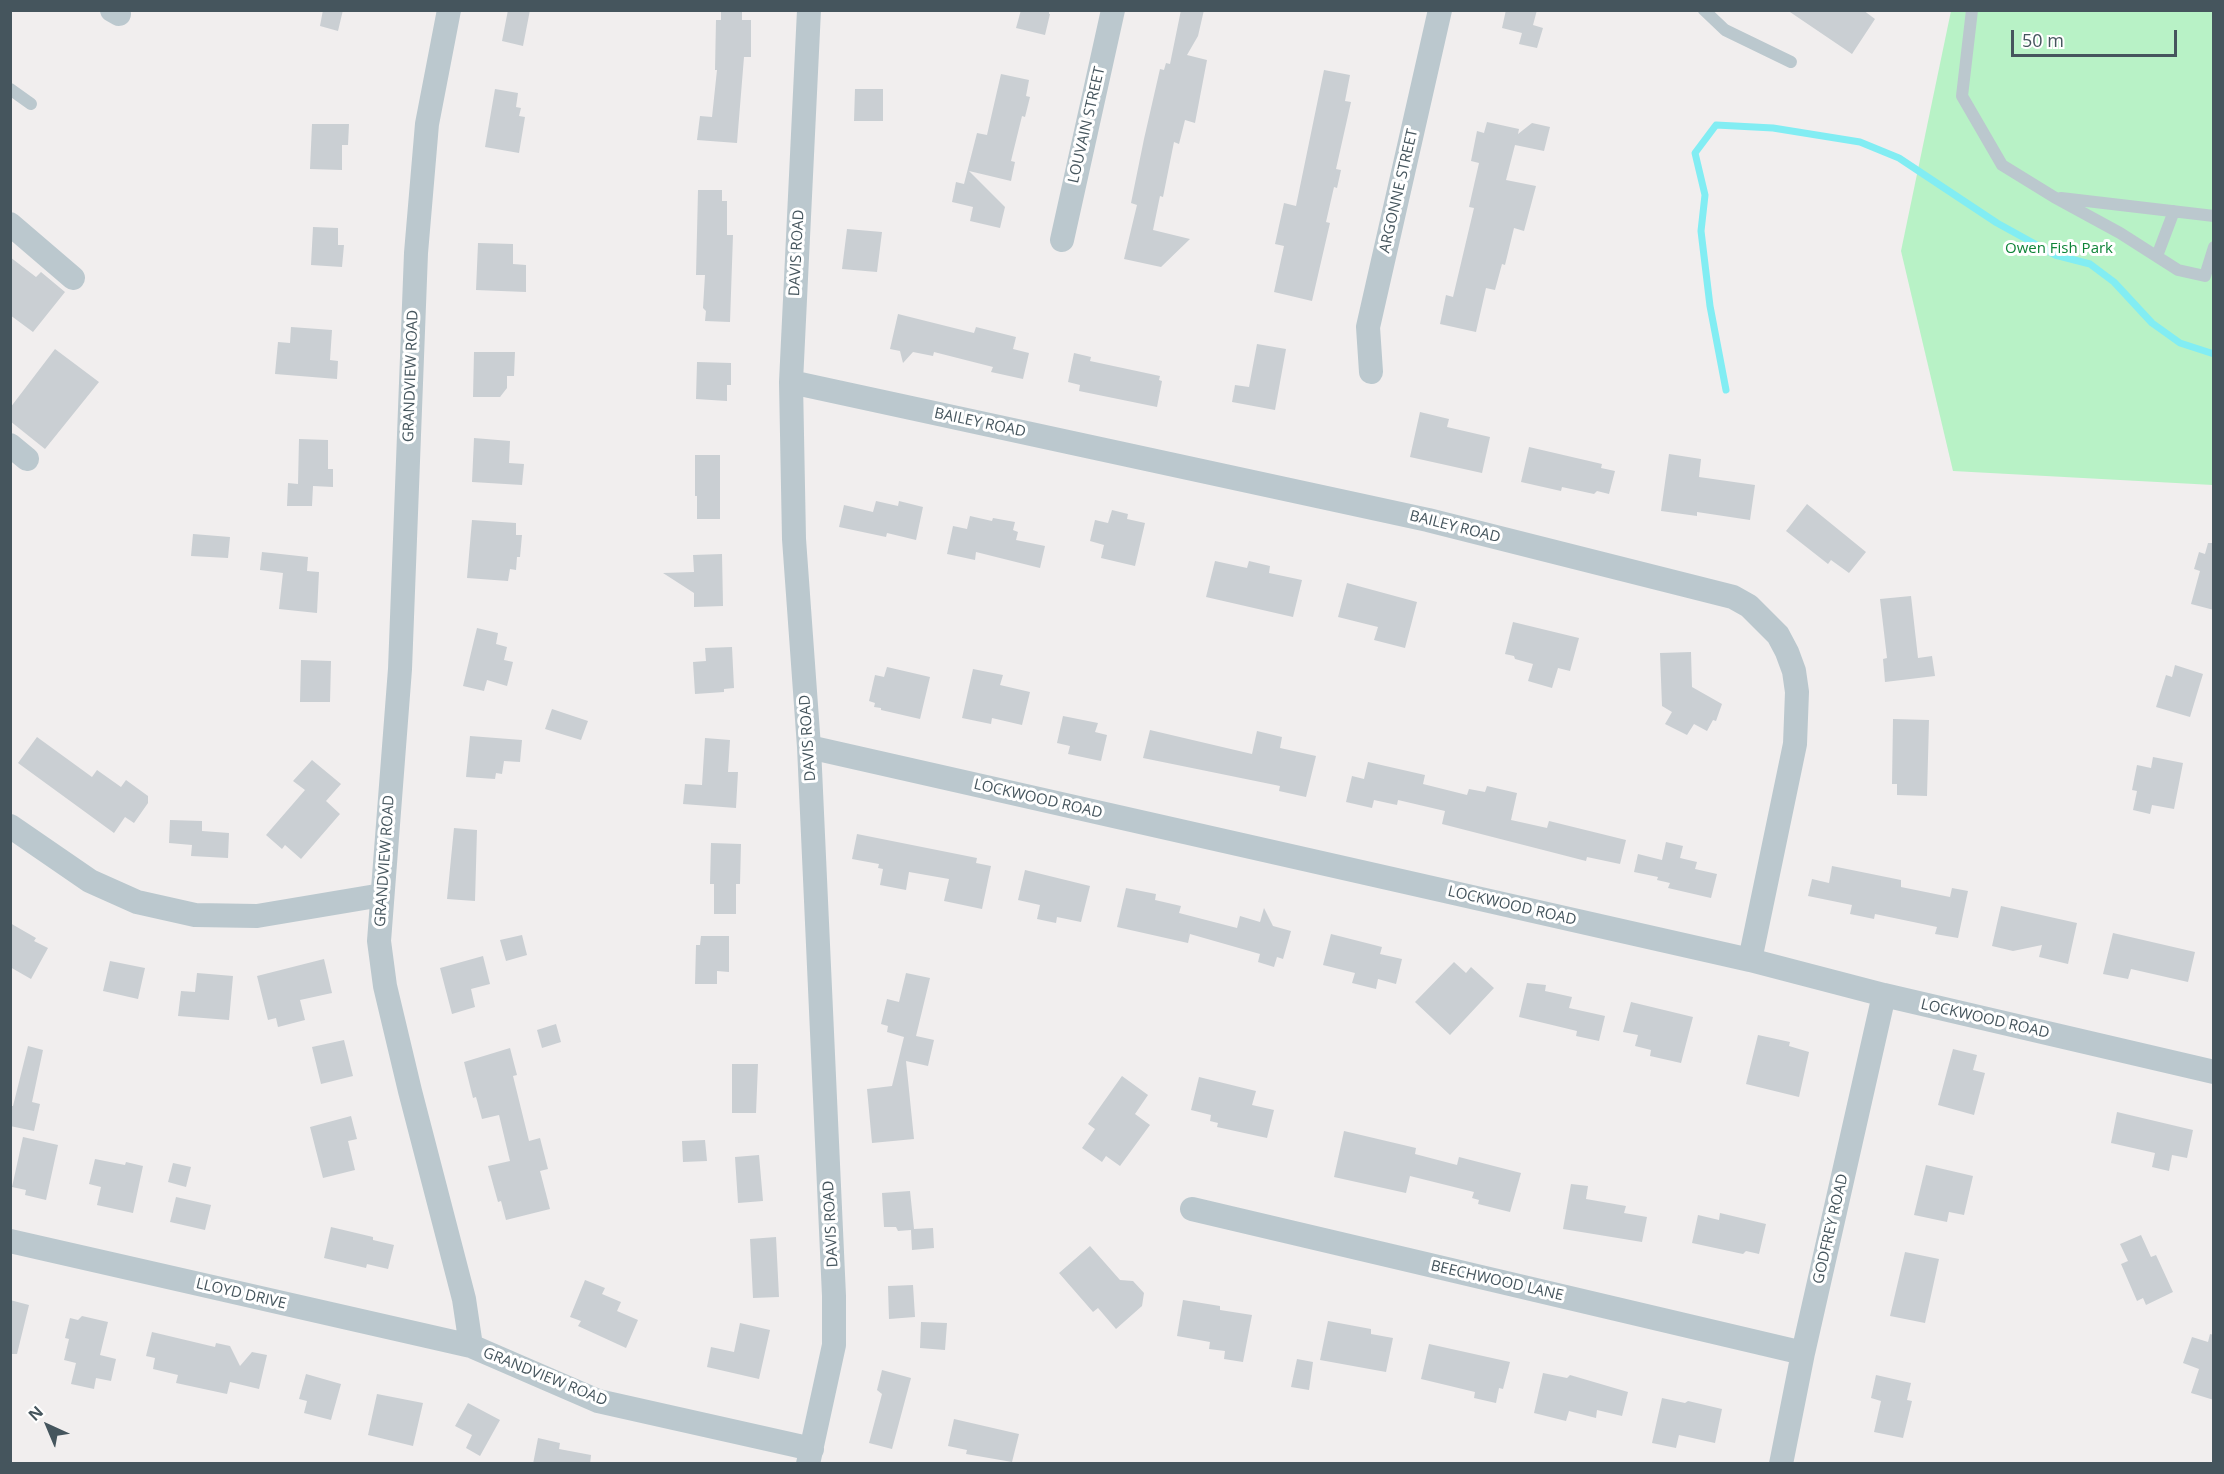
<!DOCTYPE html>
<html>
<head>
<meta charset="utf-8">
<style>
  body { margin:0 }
  #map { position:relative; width:2224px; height:1474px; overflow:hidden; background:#f1eeee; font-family:"Open Sans",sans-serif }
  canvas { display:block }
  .frame { position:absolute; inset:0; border:12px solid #45555d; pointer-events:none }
  .north { position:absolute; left:18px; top:1396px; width:60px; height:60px; -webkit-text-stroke:4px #fff; paint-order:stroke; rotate:316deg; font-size:16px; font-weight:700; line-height:24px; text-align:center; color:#45555d }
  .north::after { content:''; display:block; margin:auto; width:21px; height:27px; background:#45555d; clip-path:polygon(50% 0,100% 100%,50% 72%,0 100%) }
  .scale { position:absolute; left:2011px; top:30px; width:166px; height:27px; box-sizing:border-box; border:3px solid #45555d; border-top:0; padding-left:8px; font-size:18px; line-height:21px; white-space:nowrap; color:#45555d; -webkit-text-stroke:4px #fff; paint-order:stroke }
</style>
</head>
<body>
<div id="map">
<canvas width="2224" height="1474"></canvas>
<div class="frame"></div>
<div class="north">N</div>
<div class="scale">50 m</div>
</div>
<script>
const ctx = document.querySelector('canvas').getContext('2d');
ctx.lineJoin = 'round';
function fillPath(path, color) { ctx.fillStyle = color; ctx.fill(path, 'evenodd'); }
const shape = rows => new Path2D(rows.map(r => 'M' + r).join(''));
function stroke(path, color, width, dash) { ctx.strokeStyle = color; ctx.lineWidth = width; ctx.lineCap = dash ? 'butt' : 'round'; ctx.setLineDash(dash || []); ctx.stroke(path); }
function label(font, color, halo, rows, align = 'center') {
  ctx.font = font + ' "Open Sans",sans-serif'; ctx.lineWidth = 6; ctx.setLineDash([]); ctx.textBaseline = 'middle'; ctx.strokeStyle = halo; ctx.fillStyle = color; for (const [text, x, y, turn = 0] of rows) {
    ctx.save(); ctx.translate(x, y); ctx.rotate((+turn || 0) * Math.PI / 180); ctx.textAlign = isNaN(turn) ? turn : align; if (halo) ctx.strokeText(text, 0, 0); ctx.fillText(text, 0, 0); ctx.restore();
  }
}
fillPath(shape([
  [1951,11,2213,11,2213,485,1953,471,1901,251]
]), '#b8f2c6');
stroke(shape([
  [1726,390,1710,306,1701,231,1705,195,1695,153,1716,125,1773,128,1860,142,1899,158,1997,223,2055,255,2090,264,2114,282,2152,323,2180,343,2214,354]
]), '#82edf3', 7);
fillPath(shape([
  [323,10,343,10,338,31,320,26],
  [508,10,530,10,523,46,502,41],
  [721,10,742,10,742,20,751,20,751,57,744,57,737,143,697,140,700,116,712,117,717,70,715,70,716,20,721,20],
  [1021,10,1049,10,1049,14,1050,14,1045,35,1016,28],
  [1181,10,1204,10,1198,36,1187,55,1207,60,1195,123,1185,120,1179,144,1174,142,1163,197,1160,196,1153,230,1190,239,1161,267,1124,259,1137,205,1131,203,1144,139,1160,69,1164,70,1166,63,1170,64],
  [1506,10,1537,10,1533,25,1543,28,1537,48,1519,44,1522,33,1502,28],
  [1787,10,1863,10,1875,19,1852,54],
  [1324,70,1350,75,1345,101,1351,102,1336,169,1341,170,1337,188,1334,187,1326,222,1330,223,1312,301,1274,292,1284,246,1275,244,1284,203,1296,206],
  [1001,74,1029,80,1026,96,1030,97,1025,117,1022,116,1011,161,1015,162,1011,181,969,171,1005,207,1000,228,970,221,973,207,952,202,956,182,964,184,977,133,987,135],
  [495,89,518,93,516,107,521,108,519,116,525,117,519,153,485,147],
  [855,89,883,89,883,121,854,121],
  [1487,122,1519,129,1518,134,1532,123,1550,127,1544,151,1515,145,1506,180,1536,186,1524,231,1514,228,1505,265,1502,264,1495,290,1486,288,1476,332,1440,324,1446,295,1453,297,1474,208,1469,207,1479,163,1471,161,1477,131,1484,133],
  [312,124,349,124,348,145,342,145,342,170,310,169],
  [698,190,722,190,722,201,727,201,727,235,733,235,730,322,705,321,706,311,703,308,705,275,696,275],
  [313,227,338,228,338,245,344,245,342,267,311,265],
  [847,229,882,232,877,272,842,269],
  [478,243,513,244,513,264,526,265,526,292,476,290],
  [10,257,36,277,41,272,65,292,33,332,10,315],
  [898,314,974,333,976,327,1016,337,1013,349,1029,353,1023,379,991,372,993,367,934,352,933,356,913,352,903,363,900,351,890,349],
  [291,327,332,330,330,360,338,361,337,379,275,374,278,342,290,343],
  [1257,344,1286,349,1275,410,1232,402,1235,385,1249,387],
  [55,349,99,382,45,449,10,421,10,408],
  [474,352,515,352,514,376,507,376,507,388,500,397,473,397],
  [1074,353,1091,357,1090,361,1160,376,1159,380,1162,381,1157,407,1079,391,1080,385,1068,382],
  [697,362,731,363,731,385,727,385,727,401,696,399],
  [1420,412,1449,419,1447,427,1490,437,1482,473,1410,457],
  [474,438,510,441,509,463,524,464,522,485,472,482],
  [299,439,328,440,328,469,333,469,333,487,313,486,312,506,287,506,288,483,298,484],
  [1529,447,1602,464,1601,468,1615,471,1609,494,1597,491,1594,494,1562,487,1561,491,1521,482],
  [1669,454,1701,459,1699,477,1755,485,1750,520,1697,512,1697,516,1661,511],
  [695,455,720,455,720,519,697,519,697,496,695,496],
  [876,501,898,506,899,501,923,507,916,540,887,533,886,537,839,527,844,505,873,512],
  [1807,504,1866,552,1849,573,1831,560,1828,564,1786,531],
  [1112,510,1128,514,1127,519,1145,523,1135,566,1101,558,1104,545,1090,541,1095,520,1108,523],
  [970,516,992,521,993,518,1015,522,1013,530,1018,532,1016,540,1045,546,1040,568,976,552,975,560,947,554,953,526,967,529],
  [472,520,516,523,516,535,522,535,520,557,517,557,516,570,510,569,508,581,467,578],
  [193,534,230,537,228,558,191,556],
  [2208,543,2214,543,2214,610,2191,604,2200,571,2194,569,2199,552,2205,554],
  [262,552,308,557,307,571,319,572,317,613,279,609,283,573,260,570],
  [722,554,723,606,694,607,694,593,663,573,694,572,693,555],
  [1215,561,1247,568,1249,561,1270,566,1269,573,1302,580,1293,617,1206,597],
  [1347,583,1417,602,1405,648,1374,640,1378,627,1338,617],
  [1911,596,1918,658,1932,656,1935,676,1885,682,1883,659,1887,658,1880,599],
  [1513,622,1579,638,1570,671,1558,668,1552,688,1528,681,1533,664,1515,659,1514,656,1505,654],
  [477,628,498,633,496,644,507,647,504,660,513,662,507,686,487,680,484,691,463,686],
  [732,647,734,688,724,689,724,692,695,694,693,662,706,661,705,648],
  [1691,652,1692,687,1722,704,1716,721,1713,720,1707,731,1694,724,1687,735,1665,724,1672,712,1662,706,1660,653],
  [301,660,331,661,330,702,300,702],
  [2175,665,2203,674,2190,717,2156,707,2166,675,2172,677],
  [887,667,930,677,920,719,881,710,881,708,874,707,875,703,869,701,875,675,884,677],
  [973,669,1003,675,1000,685,1030,692,1022,725,992,718,991,724,962,718],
  [552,709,588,721,581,740,545,729],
  [1063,716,1098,723,1095,732,1107,735,1101,761,1068,754,1070,746,1057,743],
  [1893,719,1929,720,1927,796,1897,795,1897,784,1892,784],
  [1150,730,1252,754,1257,731,1282,737,1280,748,1316,756,1306,797,1279,791,1280,786,1143,758],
  [470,736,522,740,520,762,504,761,502,774,496,773,495,779,466,777],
  [37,737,92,777,97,770,121,787,126,780,148,796,148,803,134,823,125,817,114,833,18,763],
  [705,738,730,740,728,772,738,772,736,808,683,804,685,784,702,785],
  [2153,757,2183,763,2174,809,2152,805,2150,814,2133,810,2137,791,2132,790,2137,765,2151,768],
  [312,760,341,784,326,801,340,814,301,859,285,845,282,849,266,835,305,790,293,781],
  [1368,762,1425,775,1423,784,1467,795,1469,789,1485,792,1487,786,1517,793,1511,820,1547,828,1549,821,1626,840,1620,864,1587,857,1586,861,1442,824,1445,811,1398,800,1397,805,1374,800,1372,808,1346,802,1352,776,1364,779],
  [170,820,202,821,202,831,229,833,228,858,191,856,192,845,169,843],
  [454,828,477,830,475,901,447,899],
  [857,834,977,858,976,863,991,866,982,909,944,901,949,879,909,872,906,890,880,885,883,869,878,868,879,864,852,859],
  [1666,842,1683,846,1680,858,1697,862,1695,869,1717,874,1711,898,1668,888,1670,883,1657,880,1658,877,1634,872,1638,854,1662,860],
  [711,843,741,844,740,884,736,884,736,914,714,914,714,884,710,884],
  [1832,866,1901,880,1901,887,1950,897,1952,888,1968,891,1958,938,1935,934,1937,927,1875,914,1874,919,1850,914,1852,905,1808,896,1812,879,1829,883],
  [1025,870,1090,886,1081,922,1057,917,1056,923,1037,919,1040,905,1018,900],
  [1126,888,1156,894,1155,900,1181,906,1179,913,1237,928,1240,916,1260,922,1264,908,1273,926,1291,931,1283,959,1277,957,1274,967,1258,962,1260,954,1190,934,1188,943,1117,927],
  [2001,906,2077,923,2068,964,2039,957,2042,945,2013,951,1992,946],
  [10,923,36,938,34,941,48,948,31,979,10,967],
  [2113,933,2195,952,2188,982,2131,969,2128,979,2103,974],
  [1331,934,1382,947,1380,954,1402,959,1396,984,1378,979,1376,989,1352,983,1355,973,1323,965],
  [522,935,527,955,506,961,500,940],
  [701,936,729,936,729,972,717,971,717,984,695,984,696,945,700,945],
  [483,956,490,984,471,989,475,1007,452,1014,440,968],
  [324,959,332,993,300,1000,305,1020,278,1027,276,1018,268,1020,257,976],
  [110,961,145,968,138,999,103,991],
  [1454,962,1466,973,1471,967,1494,988,1450,1035,1415,1002],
  [197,973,233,976,229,1020,178,1016,181,991,195,992],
  [906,973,930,978,916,1036,934,1040,928,1066,906,1061,914,1139,872,1143,867,1089,892,1086,904,1037,887,1032,888,1026,881,1024,887,999,899,1002],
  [1527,983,1546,985,1545,991,1572,997,1569,1008,1605,1016,1599,1041,1576,1036,1577,1031,1519,1017],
  [1631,1002,1693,1017,1681,1063,1650,1056,1651,1050,1635,1046,1638,1035,1623,1032],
  [556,1024,561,1042,542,1048,537,1030],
  [1758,1035,1790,1042,1789,1046,1809,1052,1799,1097,1746,1084],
  [344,1040,353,1076,321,1084,312,1047],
  [28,1046,43,1050,32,1102,40,1104,34,1131,10,1126,10,1106,13,1106],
  [510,1048,517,1075,513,1076,529,1141,540,1138,548,1169,540,1171,550,1209,506,1220,501,1201,498,1202,488,1166,510,1161,499,1115,482,1119,476,1097,473,1098,464,1062],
  [1953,1049,1977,1055,1973,1070,1985,1073,1974,1115,1938,1105],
  [732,1064,758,1064,756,1113,732,1113],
  [1122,1076,1148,1095,1135,1114,1150,1125,1120,1166,1106,1156,1102,1162,1082,1148,1095,1129,1088,1124],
  [1199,1077,1256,1091,1252,1105,1274,1110,1267,1138,1217,1127,1218,1123,1210,1121,1211,1115,1191,1110],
  [2117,1112,2193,1130,2187,1158,2172,1155,2169,1171,2152,1167,2155,1153,2111,1143],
  [351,1116,357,1139,348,1141,355,1170,323,1178,310,1127],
  [1344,1131,1416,1148,1415,1154,1457,1165,1459,1157,1521,1173,1510,1212,1478,1204,1479,1200,1472,1198,1474,1192,1410,1176,1406,1193,1334,1177],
  [23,1137,58,1145,46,1200,25,1195,26,1190,12,1187],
  [705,1140,707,1161,683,1162,682,1141],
  [759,1155,763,1201,738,1203,735,1157],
  [95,1159,125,1165,126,1162,143,1166,133,1213,97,1205,101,1187,89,1184],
  [173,1163,191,1167,186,1187,168,1182],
  [1926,1165,1973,1176,1964,1215,1949,1212,1947,1222,1914,1215],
  [1571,1184,1588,1186,1586,1199,1626,1206,1624,1213,1647,1217,1642,1242,1563,1229],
  [910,1191,914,1229,933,1228,934,1248,912,1250,911,1230,898,1231,896,1227,884,1227,882,1193],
  [176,1197,211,1205,205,1230,170,1222],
  [1720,1213,1766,1224,1759,1254,1746,1251,1743,1254,1692,1243,1698,1215,1719,1220],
  [331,1227,373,1237,373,1240,394,1245,388,1269,367,1264,366,1268,324,1258],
  [2141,1235,2151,1257,2156,1255,2173,1292,2146,1305,2143,1298,2137,1301,2121,1264,2128,1261,2120,1244],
  [776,1237,779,1297,753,1298,750,1239],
  [1090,1246,1120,1280,1133,1281,1144,1293,1142,1306,1116,1329,1098,1308,1093,1312,1059,1273],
  [1905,1252,1939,1259,1925,1323,1890,1316],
  [585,1280,605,1288,602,1294,621,1302,617,1311,638,1320,626,1348,578,1326,581,1321,570,1317],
  [913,1285,915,1317,889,1319,888,1286],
  [10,1300,29,1305,17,1354,10,1354],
  [1183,1300,1220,1306,1220,1310,1252,1315,1243,1362,1224,1359,1225,1351,1209,1349,1210,1342,1177,1336],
  [82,1316,108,1322,100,1355,116,1359,111,1381,96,1378,94,1389,71,1384,76,1363,64,1360,69,1339,65,1338,70,1318,78,1320],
  [1328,1321,1371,1329,1371,1334,1393,1338,1386,1372,1320,1360],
  [921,1322,947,1323,945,1350,920,1348],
  [740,1323,770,1330,759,1379,707,1367,711,1347,734,1352],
  [152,1332,215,1347,216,1343,230,1346,240,1366,252,1352,267,1355,259,1389,230,1382,227,1394,176,1383,178,1375,153,1369,155,1358,146,1356],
  [2210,1334,2214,1335,2214,1400,2191,1393,2199,1369,2183,1363,2192,1337,2208,1342],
  [1429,1344,1510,1362,1503,1389,1499,1388,1496,1403,1474,1398,1475,1392,1421,1379],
  [1297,1359,1313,1362,1309,1390,1291,1387],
  [882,1370,911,1378,892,1449,869,1443,882,1394,877,1390],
  [1543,1373,1567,1378,1570,1375,1628,1392,1622,1416,1597,1410,1596,1418,1569,1411,1566,1421,1534,1413],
  [306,1374,341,1384,331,1420,304,1413,307,1401,299,1399],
  [1876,1375,1911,1383,1907,1400,1912,1401,1903,1438,1874,1432,1881,1401,1871,1398],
  [377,1394,423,1403,413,1446,368,1435],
  [1662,1398,1685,1403,1688,1401,1722,1409,1715,1443,1679,1435,1676,1448,1652,1443],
  [468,1403,500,1420,480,1456,466,1448,472,1435,455,1426],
  [954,1419,1019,1434,1012,1462,966,1454,967,1450,948,1446],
  [538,1438,560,1443,559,1449,591,1455,590,1464,533,1464]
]), '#cacfd3');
stroke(shape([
  [1704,10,1725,30,1791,62],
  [1972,10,1962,96,2002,165,2054,197,2120,233,2178,270,2205,276,2214,247],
  [10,89,31,104],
  [2061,198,2214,216],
  [2157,256,2174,211]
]), '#bbc8ce', 12);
stroke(shape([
  [112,10,119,14],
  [449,10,427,124,416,253,400,669,379,941,385,986,410,1091,464,1299,471,1346],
  [10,224,73,278],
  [1062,240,1113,10],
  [1371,372,1368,327,1440,10],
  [791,382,1428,520,1733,597,1749,606,1778,635,1787,652,1794,671,1797,692,1795,744,1750,960],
  [10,445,27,459],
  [809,747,1750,960,1884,995,2214,1072],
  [10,826,90,881,137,902,195,915,257,916,382,895],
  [1192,1209,1803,1353],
  [10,1241,471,1346,598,1401,812,1449],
  [808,1464,834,1345,834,1296,809,747,794,539,791,382,809,10],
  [1781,1464,1803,1353,1884,995]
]), '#bbc8ce', 24);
label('15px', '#45555d', '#fff', [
  ["LOUVAIN STREET",1087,125,-77],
  ["ARGONNE STREET",1399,191,-77],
  ["DAVIS ROAD",797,253,-87],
  ["GRANDVIEW ROAD",411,376,-88],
  ["BAILEY ROAD",980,423,12],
  ["BAILEY ROAD",1455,527,14],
  ["DAVIS ROAD",808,738,-94],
  ["LOCKWOOD ROAD",1038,799,13],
  ["GRANDVIEW ROAD",385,861,-86],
  ["LOCKWOOD ROAD",1512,906,13],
  ["LOCKWOOD ROAD",1985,1019,13],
  ["DAVIS ROAD",831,1224,-93],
  ["GODFREY ROAD",1831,1229,-77],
  ["BEECHWOOD LANE",1497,1281,13],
  ["LLOYD DRIVE",241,1294,13],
  ["GRANDVIEW ROAD",545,1377,22]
]);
label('15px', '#0f8438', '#fff', [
  ["Owen Fish Park",2059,249]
]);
</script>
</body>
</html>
